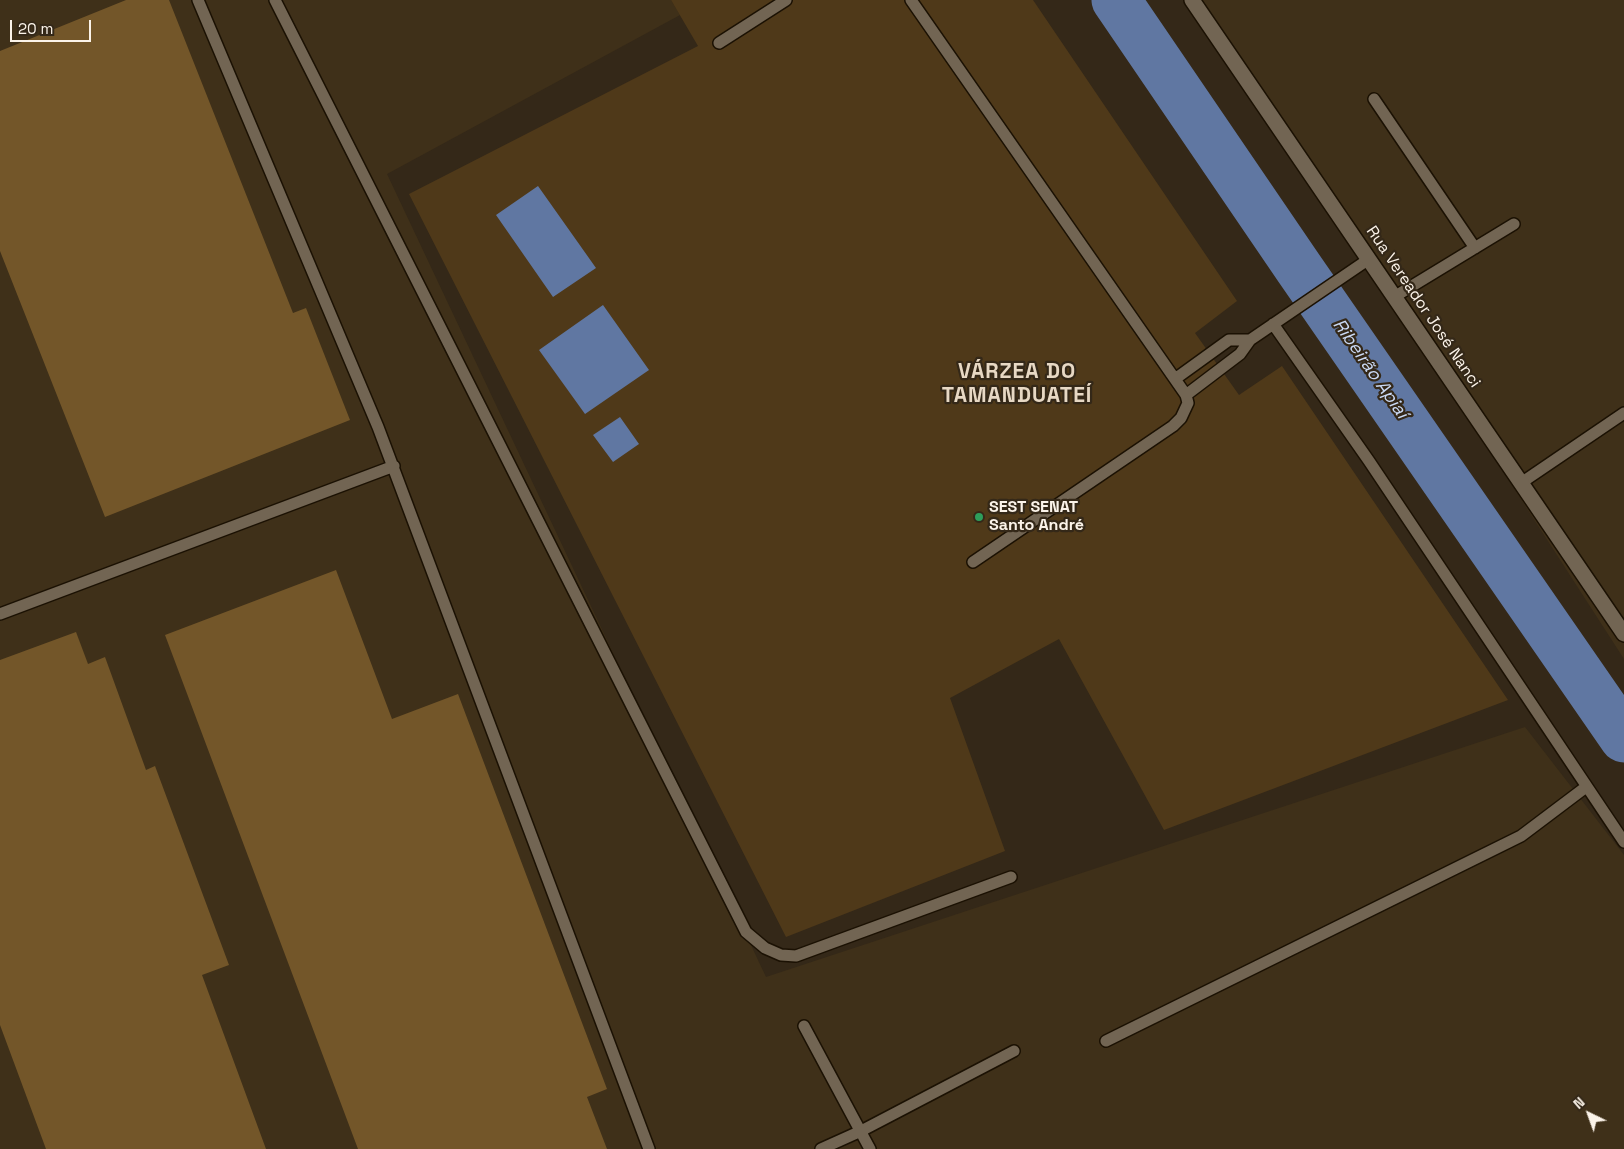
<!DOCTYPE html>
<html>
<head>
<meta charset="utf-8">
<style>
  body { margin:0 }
  #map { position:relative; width:1624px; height:1149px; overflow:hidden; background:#342818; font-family:"Space Grotesk",sans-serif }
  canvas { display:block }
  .north { position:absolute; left:1564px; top:1089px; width:50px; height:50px; -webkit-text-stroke:4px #342818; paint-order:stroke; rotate:318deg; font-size:14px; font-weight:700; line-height:20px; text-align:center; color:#fbf3e9 }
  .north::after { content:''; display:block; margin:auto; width:18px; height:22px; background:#fbf3e9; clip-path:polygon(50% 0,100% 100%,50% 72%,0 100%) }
  .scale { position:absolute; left:10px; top:20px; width:81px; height:22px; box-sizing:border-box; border:2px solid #fbf3e9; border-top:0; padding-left:6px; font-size:15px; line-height:18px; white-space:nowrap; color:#fbf3e9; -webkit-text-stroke:4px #342818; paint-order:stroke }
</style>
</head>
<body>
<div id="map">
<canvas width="1624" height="1149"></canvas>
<div class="north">N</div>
<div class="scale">20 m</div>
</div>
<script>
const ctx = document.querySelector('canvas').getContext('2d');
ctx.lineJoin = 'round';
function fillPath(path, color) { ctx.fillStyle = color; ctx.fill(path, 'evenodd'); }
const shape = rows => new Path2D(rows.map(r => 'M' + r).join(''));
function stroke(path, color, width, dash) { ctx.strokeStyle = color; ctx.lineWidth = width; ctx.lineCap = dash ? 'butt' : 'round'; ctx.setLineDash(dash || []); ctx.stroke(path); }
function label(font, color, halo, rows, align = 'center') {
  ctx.font = font + ' "Space Grotesk",sans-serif'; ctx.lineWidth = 4.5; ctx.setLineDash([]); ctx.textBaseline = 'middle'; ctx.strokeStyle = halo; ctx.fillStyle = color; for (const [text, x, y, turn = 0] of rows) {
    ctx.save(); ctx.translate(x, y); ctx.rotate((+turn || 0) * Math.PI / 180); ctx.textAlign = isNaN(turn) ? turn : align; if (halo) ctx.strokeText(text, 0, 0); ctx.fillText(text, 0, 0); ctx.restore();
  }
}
fillPath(shape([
  [0,0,671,0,680,15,387,174,766,977,1525,727,1624,855,1624,1149,0,1149],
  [1199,0,1624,0,1624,659]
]), '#3f3019');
fillPath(shape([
  [671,0,1033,0,1237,301,1195,333,1239,395,1282,366,1508,700,1164,830,1059,639,950,698,1005,851,786,937,409,194,698,46]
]), '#4f3919');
fillPath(shape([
  [538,186,596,268,553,297,496,215],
  [603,305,649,370,585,414,539,350],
  [620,417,639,444,613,462,593,435]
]), '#6077a2');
stroke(shape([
  [1116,0,1298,267,1624,738]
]), '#6077a2', 49);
fillPath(shape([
  [126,0,169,0,293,313,306,308,350,420,105,517,0,251,0,51],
  [336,570,392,719,458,694,607,1089,587,1097,607,1149,358,1149,165,635],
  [76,632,88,664,105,657,146,770,155,766,229,965,202,975,266,1149,46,1149,0,1025,0,660]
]), '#735629');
const service = shape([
  [198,0,378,427,649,1149],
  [275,0,746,932,765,948,781,955,796,956,1011,877],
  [911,0,1186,395,1188,403,1181,418,1173,426,973,562],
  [719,43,786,0],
  [1374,99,1475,248],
  [1394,297,1514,224],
  [1273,324,1369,461,1624,842],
  [1175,379,1229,340,1250,340],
  [1186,395,1240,354,1250,340,1369,259],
  [1521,483,1624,413],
  [0,614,394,466],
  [804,1026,870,1149],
  [1106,1041,1521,836,1586,787],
  [821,1149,861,1131,1014,1051]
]);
const minor = shape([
  [1192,0,1624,634]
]);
stroke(service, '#1b1103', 14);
stroke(minor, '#1b1103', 18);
stroke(service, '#726553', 11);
stroke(minor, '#726553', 15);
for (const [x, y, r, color] of [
  [979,517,5,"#2e9e5b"]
]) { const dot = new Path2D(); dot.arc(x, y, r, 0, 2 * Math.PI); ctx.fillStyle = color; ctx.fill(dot); stroke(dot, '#342818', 2); }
label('16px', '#fbf3e9', '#342818', [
  ["Rua Vereador José Nanci",1423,307,56]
]);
label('bold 16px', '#fbf3e9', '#342818', [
  ["SEST SENAT",989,508],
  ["Santo André",989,526]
], 'left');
label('italic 18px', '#cad9f4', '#342818', [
  ["Ribeirão Apiaí",1370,369,55]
]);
ctx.letterSpacing = '1px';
label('bold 21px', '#e7d8c4', '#342818', [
  ["VÁRZEA DO",1017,372],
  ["TAMANDUATEÍ",1017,396]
]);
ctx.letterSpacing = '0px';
</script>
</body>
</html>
